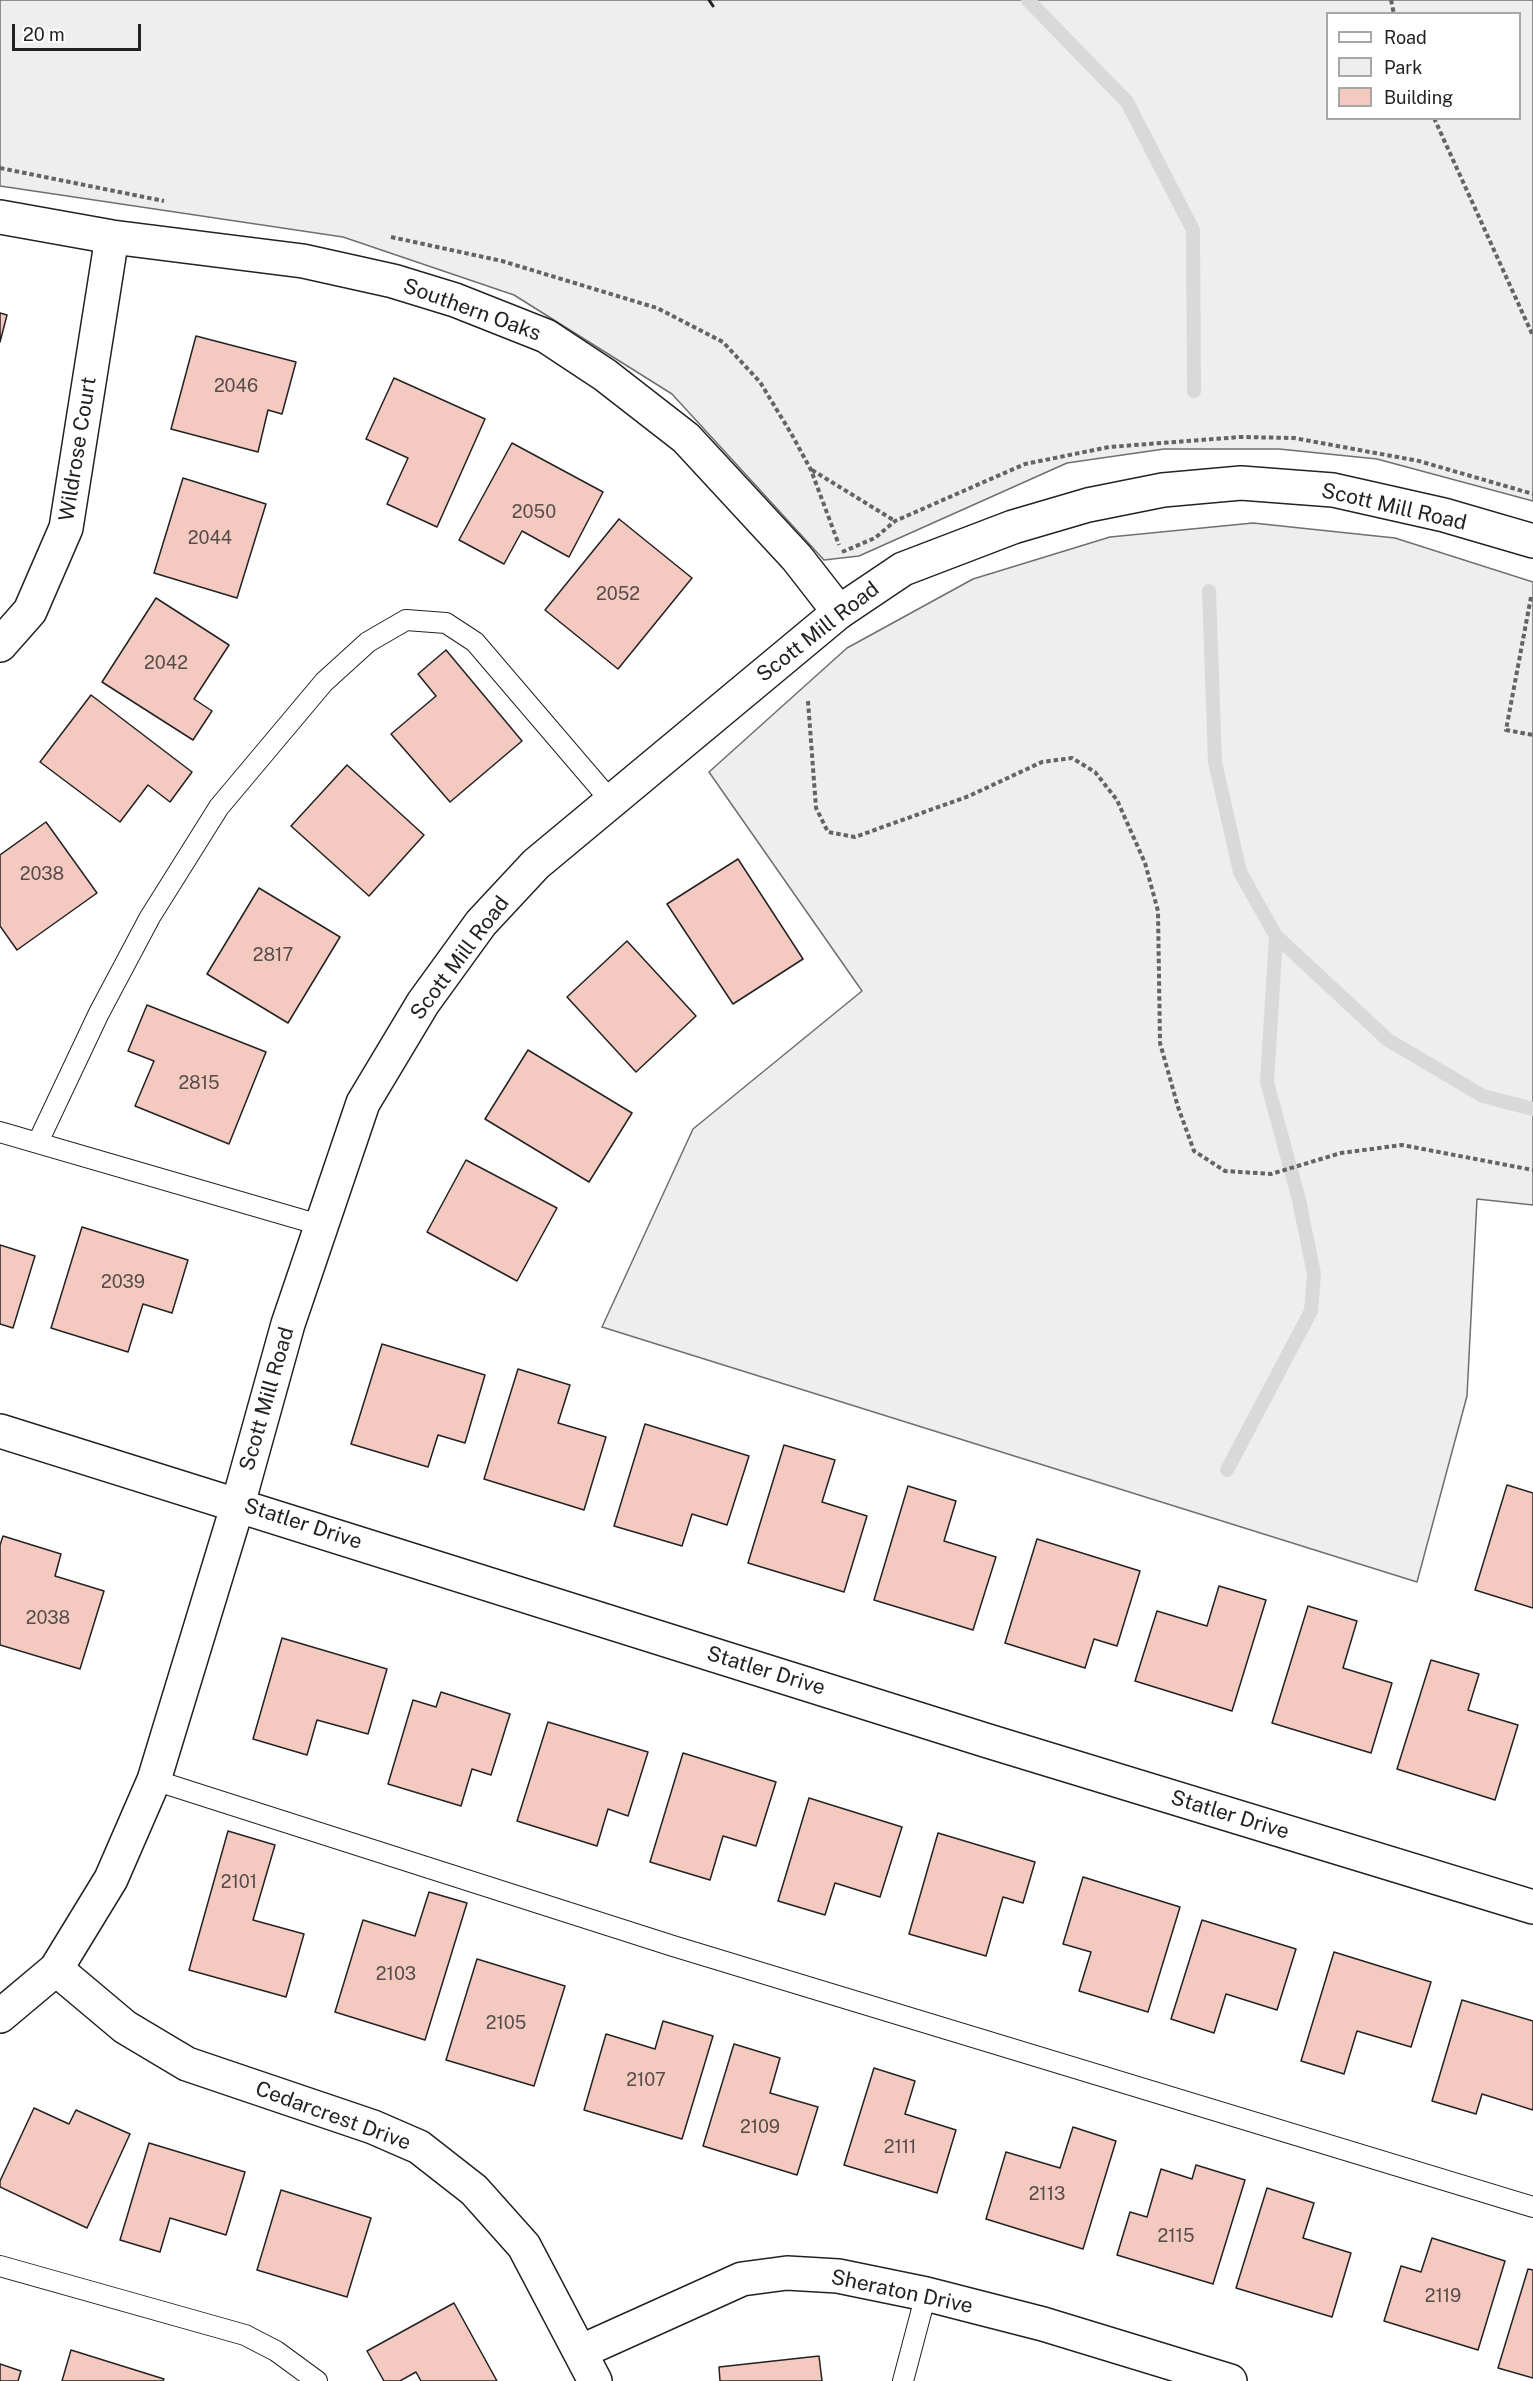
<!DOCTYPE html>
<html>
<head>
<meta charset="utf-8">
<style>
  body { margin:0 }
  #map { position:relative; width:1533px; height:2381px; overflow:hidden; background:#fff; font-family:"Public Sans",sans-serif }
  canvas { display:block }
  .legend { position:absolute; left:1326px; top:12px; width:195px; height:108px; box-sizing:border-box; background:#fff; border:2px solid #a7a7a7; margin:0; padding:8px 10px; list-style:none; font-size:18px; color:#222 }
  .legend li { display:flex; align-items:center; gap:12px; height:30px }
  .legend b { width:30px; border:2px solid #a7a7a7 }
  .scale { position:absolute; left:12px; top:24px; width:129px; height:27px; box-sizing:border-box; border:3px solid #222; border-top:0; padding-left:8px; font-size:18px; line-height:21px; white-space:nowrap; color:#222; -webkit-text-stroke:4px #fff; paint-order:stroke }
</style>
</head>
<body>
<div id="map">
<canvas width="1533" height="2381"></canvas>
<ul class="legend">
<li><b style="height:8px;background:#fff"></b>Road</li>
<li><b style="height:16px;background:#eee"></b>Park</li>
<li><b style="height:16px;background:#f3c9c0"></b>Building</li>
</ul>
<div class="scale">20 m</div>
</div>
<script>
const ctx = document.querySelector('canvas').getContext('2d');
ctx.lineJoin = 'round';
function fillPath(path, color) { ctx.fillStyle = color; ctx.fill(path, 'evenodd'); }
const shape = rows => new Path2D(rows.map(r => 'M' + r).join(''));
function stroke(path, color, width, dash) { ctx.strokeStyle = color; ctx.lineWidth = width; ctx.lineCap = dash ? 'butt' : 'round'; ctx.setLineDash(dash || []); ctx.stroke(path); }
function label(font, color, halo, rows, align = 'center') {
  ctx.font = font + ' "Public Sans",sans-serif'; ctx.lineWidth = 4.5; ctx.setLineDash([]); ctx.textBaseline = 'middle'; ctx.strokeStyle = halo; ctx.fillStyle = color; for (const [text, x, y, turn = 0] of rows) {
    ctx.save(); ctx.translate(x, y); ctx.rotate((+turn || 0) * Math.PI / 180); ctx.textAlign = isNaN(turn) ? turn : align; if (halo) ctx.strokeText(text, 0, 0); ctx.fillText(text, 0, 0); ctx.restore();
  }
}
const green = shape([
  [0,0,1533,0,1533,501,1377,459,1279,449,1164,449,1067,463,859,556,824,560,672,394,514,295,343,237,0,186,0,0],
  [1328,14,1520,14,1520,118,1328,118,1328,14],
  [1253,523,1395,538,1533,582,1533,1205,1477,1199,1467,1396,1417,1582,602,1327,693,1129,862,991,709,772,847,648,973,579,1110,537,1253,523]
]);
fillPath(green, '#eee');
stroke(green, '#6f6f6f', 1.5);
stroke(shape([
  [1028,0,1127,102,1193,230,1194,391],
  [1209,591,1215,762,1240,872,1276,936,1388,1040,1483,1096,1533,1109],
  [1227,1470,1311,1311,1314,1274,1299,1200,1267,1082,1276,936]
]), '#d9d9d9', 14);
const building = shape([
  [0,313,7,315,0,342,0,313],
  [196,336,296,362,282,414,268,410,258,452,171,429,196,336],
  [394,378,485,419,437,527,387,504,408,458,366,439,394,378],
  [512,443,603,492,569,557,522,531,504,564,459,540,512,443],
  [183,478,266,504,237,598,154,573,183,478],
  [619,519,692,578,618,669,545,610,619,519],
  [156,598,229,645,194,699,212,711,193,740,102,682,156,598],
  [446,650,522,741,450,802,391,734,436,696,418,674,446,650],
  [91,695,192,772,170,802,148,785,120,822,40,762,91,695],
  [347,765,424,835,369,896,291,826,347,765],
  [46,822,97,893,17,950,0,926,0,855,46,822],
  [738,859,803,959,733,1004,667,904,738,859],
  [259,888,340,937,288,1023,207,974,259,888],
  [627,941,696,1016,636,1072,567,997,627,941],
  [147,1005,266,1052,229,1144,135,1106,154,1061,128,1051,147,1005],
  [528,1050,632,1113,589,1182,485,1119,528,1050],
  [466,1160,557,1208,517,1281,427,1232,466,1160],
  [82,1227,188,1260,172,1313,143,1304,128,1352,51,1328,82,1227],
  [0,1245,35,1256,13,1328,0,1324,0,1245],
  [382,1344,485,1375,465,1443,438,1435,428,1467,351,1444,382,1344],
  [518,1369,570,1385,558,1423,606,1437,584,1510,484,1479,518,1369],
  [645,1424,749,1456,727,1525,692,1514,682,1546,614,1526,645,1424],
  [784,1445,835,1460,822,1502,867,1516,844,1592,748,1563,784,1445],
  [1507,1485,1533,1493,1533,1608,1475,1590,1507,1485],
  [908,1486,956,1501,944,1541,996,1557,973,1630,874,1600,908,1486],
  [3,1536,61,1554,55,1576,104,1591,80,1669,0,1645,0,1545,3,1536],
  [1037,1539,1140,1571,1117,1646,1094,1639,1085,1668,1005,1643,1037,1539],
  [1219,1586,1266,1600,1232,1711,1135,1681,1157,1611,1207,1626,1219,1586],
  [1308,1606,1357,1621,1343,1668,1392,1683,1371,1753,1272,1723,1308,1606],
  [282,1638,387,1669,368,1734,317,1720,307,1755,253,1739,282,1638],
  [1431,1660,1479,1674,1468,1710,1518,1725,1495,1800,1397,1769,1431,1660],
  [441,1692,510,1714,491,1775,472,1769,461,1806,388,1784,413,1700,436,1707,441,1692],
  [548,1722,648,1752,628,1816,608,1809,597,1846,517,1821,548,1722],
  [683,1753,776,1782,756,1846,723,1836,710,1880,650,1862,683,1753],
  [809,1798,902,1827,880,1897,835,1883,825,1915,778,1901,809,1798],
  [228,1831,275,1845,253,1920,304,1934,286,1997,189,1970,228,1831],
  [938,1833,1035,1862,1023,1903,1003,1897,986,1956,909,1934,938,1833],
  [1083,1877,1180,1907,1148,2012,1079,1991,1091,1952,1063,1944,1083,1877],
  [429,1892,467,1903,425,2040,335,2012,363,1920,415,1936,429,1892],
  [1202,1920,1296,1949,1277,2010,1226,1994,1214,2033,1171,2019,1202,1920],
  [1334,1952,1431,1982,1411,2047,1357,2031,1344,2074,1301,2061,1334,1952],
  [477,1959,565,1986,534,2086,446,2060,477,1959],
  [1462,2000,1533,2021,1533,2110,1482,2094,1476,2114,1432,2101,1462,2000],
  [663,2021,713,2036,682,2139,584,2110,606,2034,655,2049,663,2021],
  [734,2044,780,2058,770,2093,818,2107,797,2175,703,2146,734,2044],
  [874,2068,915,2081,905,2114,956,2130,937,2193,844,2165,874,2068],
  [34,2108,69,2124,76,2110,130,2134,87,2228,0,2187,0,2181,34,2108],
  [1073,2127,1116,2141,1083,2249,986,2219,1006,2152,1060,2168,1073,2127],
  [149,2143,245,2172,226,2235,170,2218,160,2252,120,2240,149,2143],
  [1196,2165,1245,2180,1213,2284,1117,2255,1130,2212,1147,2217,1161,2169,1192,2179,1196,2165],
  [1267,2188,1314,2203,1303,2238,1351,2253,1332,2317,1236,2288,1267,2188],
  [281,2190,371,2218,347,2297,257,2270,281,2190],
  [1432,2238,1505,2261,1478,2350,1384,2321,1401,2266,1421,2272,1432,2238],
  [1528,2269,1533,2270,1533,2378,1498,2368,1528,2269],
  [454,2303,497,2381,421,2381,416,2372,400,2381,384,2381,367,2351,454,2303],
  [71,2350,164,2379,163,2381,62,2381,71,2350],
  [819,2356,822,2381,720,2381,719,2367,819,2356],
  [0,2364,21,2371,18,2381,0,2381,0,2364]
]);
fillPath(building, '#f3c9c0');
stroke(building, '#222', 1.5);
const service = shape([
  [0,1132,320,1225],
  [38,1142,99,1013,150,917,219,807,324,682,368,642,406,620,446,623,475,642,611,801],
  [154,1780,673,1946,1533,2207],
  [0,2266,245,2335,276,2351,317,2381],
  [903,2381,926,2294]
]);
const minor = shape([
  [0,217,112,237,303,261,393,281,455,300,546,336,605,375,686,438,797,558,839,612],
  [0,645,30,611,66,528,112,237],
  [0,1431,988,1741,1533,1907],
  [56,1969,125,2027,187,2064,373,2127,419,2147,474,2190,524,2246,595,2381],
  [580,2352,742,2279,787,2273,838,2276,926,2294,1043,2324,1230,2381]
]);
const tertiary = shape([
  [0,2016,56,1969,111,1879,154,1780,238,1504,288,1324,363,1103,423,1003,481,923,536,864,839,612,903,569,1013,527,1088,505,1163,490,1241,483,1333,490,1444,515,1533,541]
]);
stroke(service, '#222', 22);
stroke(minor, '#222', 36);
stroke(tertiary, '#222', 36);
stroke(shape([
  [1391,0,1394,14],
  [1434,118,1533,336],
  [0,168,164,201],
  [391,237,502,261,657,308,723,342,760,382,792,435,811,470,839,545],
  [812,470,895,521],
  [842,552,875,538,895,521,1025,464,1109,447,1240,437,1294,438,1419,461,1533,494],
  [1531,597,1506,730,1533,735],
  [808,701,816,808,828,832,855,837,969,796,1042,762,1072,758,1095,772,1117,800,1145,863,1158,911,1160,1043,1178,1107,1194,1151,1225,1171,1271,1174,1341,1153,1402,1145,1533,1170]
]), '#646464', 4, [4.5, 3]);
stroke(service, '#fff', 20);
stroke(minor, '#fff', 33);
stroke(tertiary, '#fff', 33);
stroke(shape([
  [709,0,713,6]
]), '#222', 3);
label('18px', '#564c4a', null, [
  ["2046",236,386],
  ["2050",534,512],
  ["2044",210,538],
  ["2052",618,594],
  ["2042",166,663],
  ["2038",42,874],
  ["2817",273,955],
  ["2815",199,1083],
  ["2039",123,1282],
  ["2038",48,1618],
  ["2101",239,1882],
  ["2103",396,1974],
  ["2105",506,2023],
  ["2107",646,2080],
  ["2109",760,2127],
  ["2111",900,2147],
  ["2113",1047,2194],
  ["2115",1176,2236],
  ["2119",1443,2296]
]);
label('21px', '#222', '#fff', [
  ["Southern Oaks",472,310,20],
  ["Wildrose Court",78,449,-81],
  ["Scott Mill Road",1394,507,13],
  ["Scott Mill Road",818,632,-38],
  ["Scott Mill Road",460,958,-53],
  ["Scott Mill Road",267,1399,-74],
  ["Statler Drive",303,1524,18],
  ["Statler Drive",766,1671,17],
  ["Statler Drive",1230,1815,17],
  ["Cedarcrest Drive",333,2116,20],
  ["Sheraton Drive",902,2292,12]
]);
</script>
</body>
</html>
